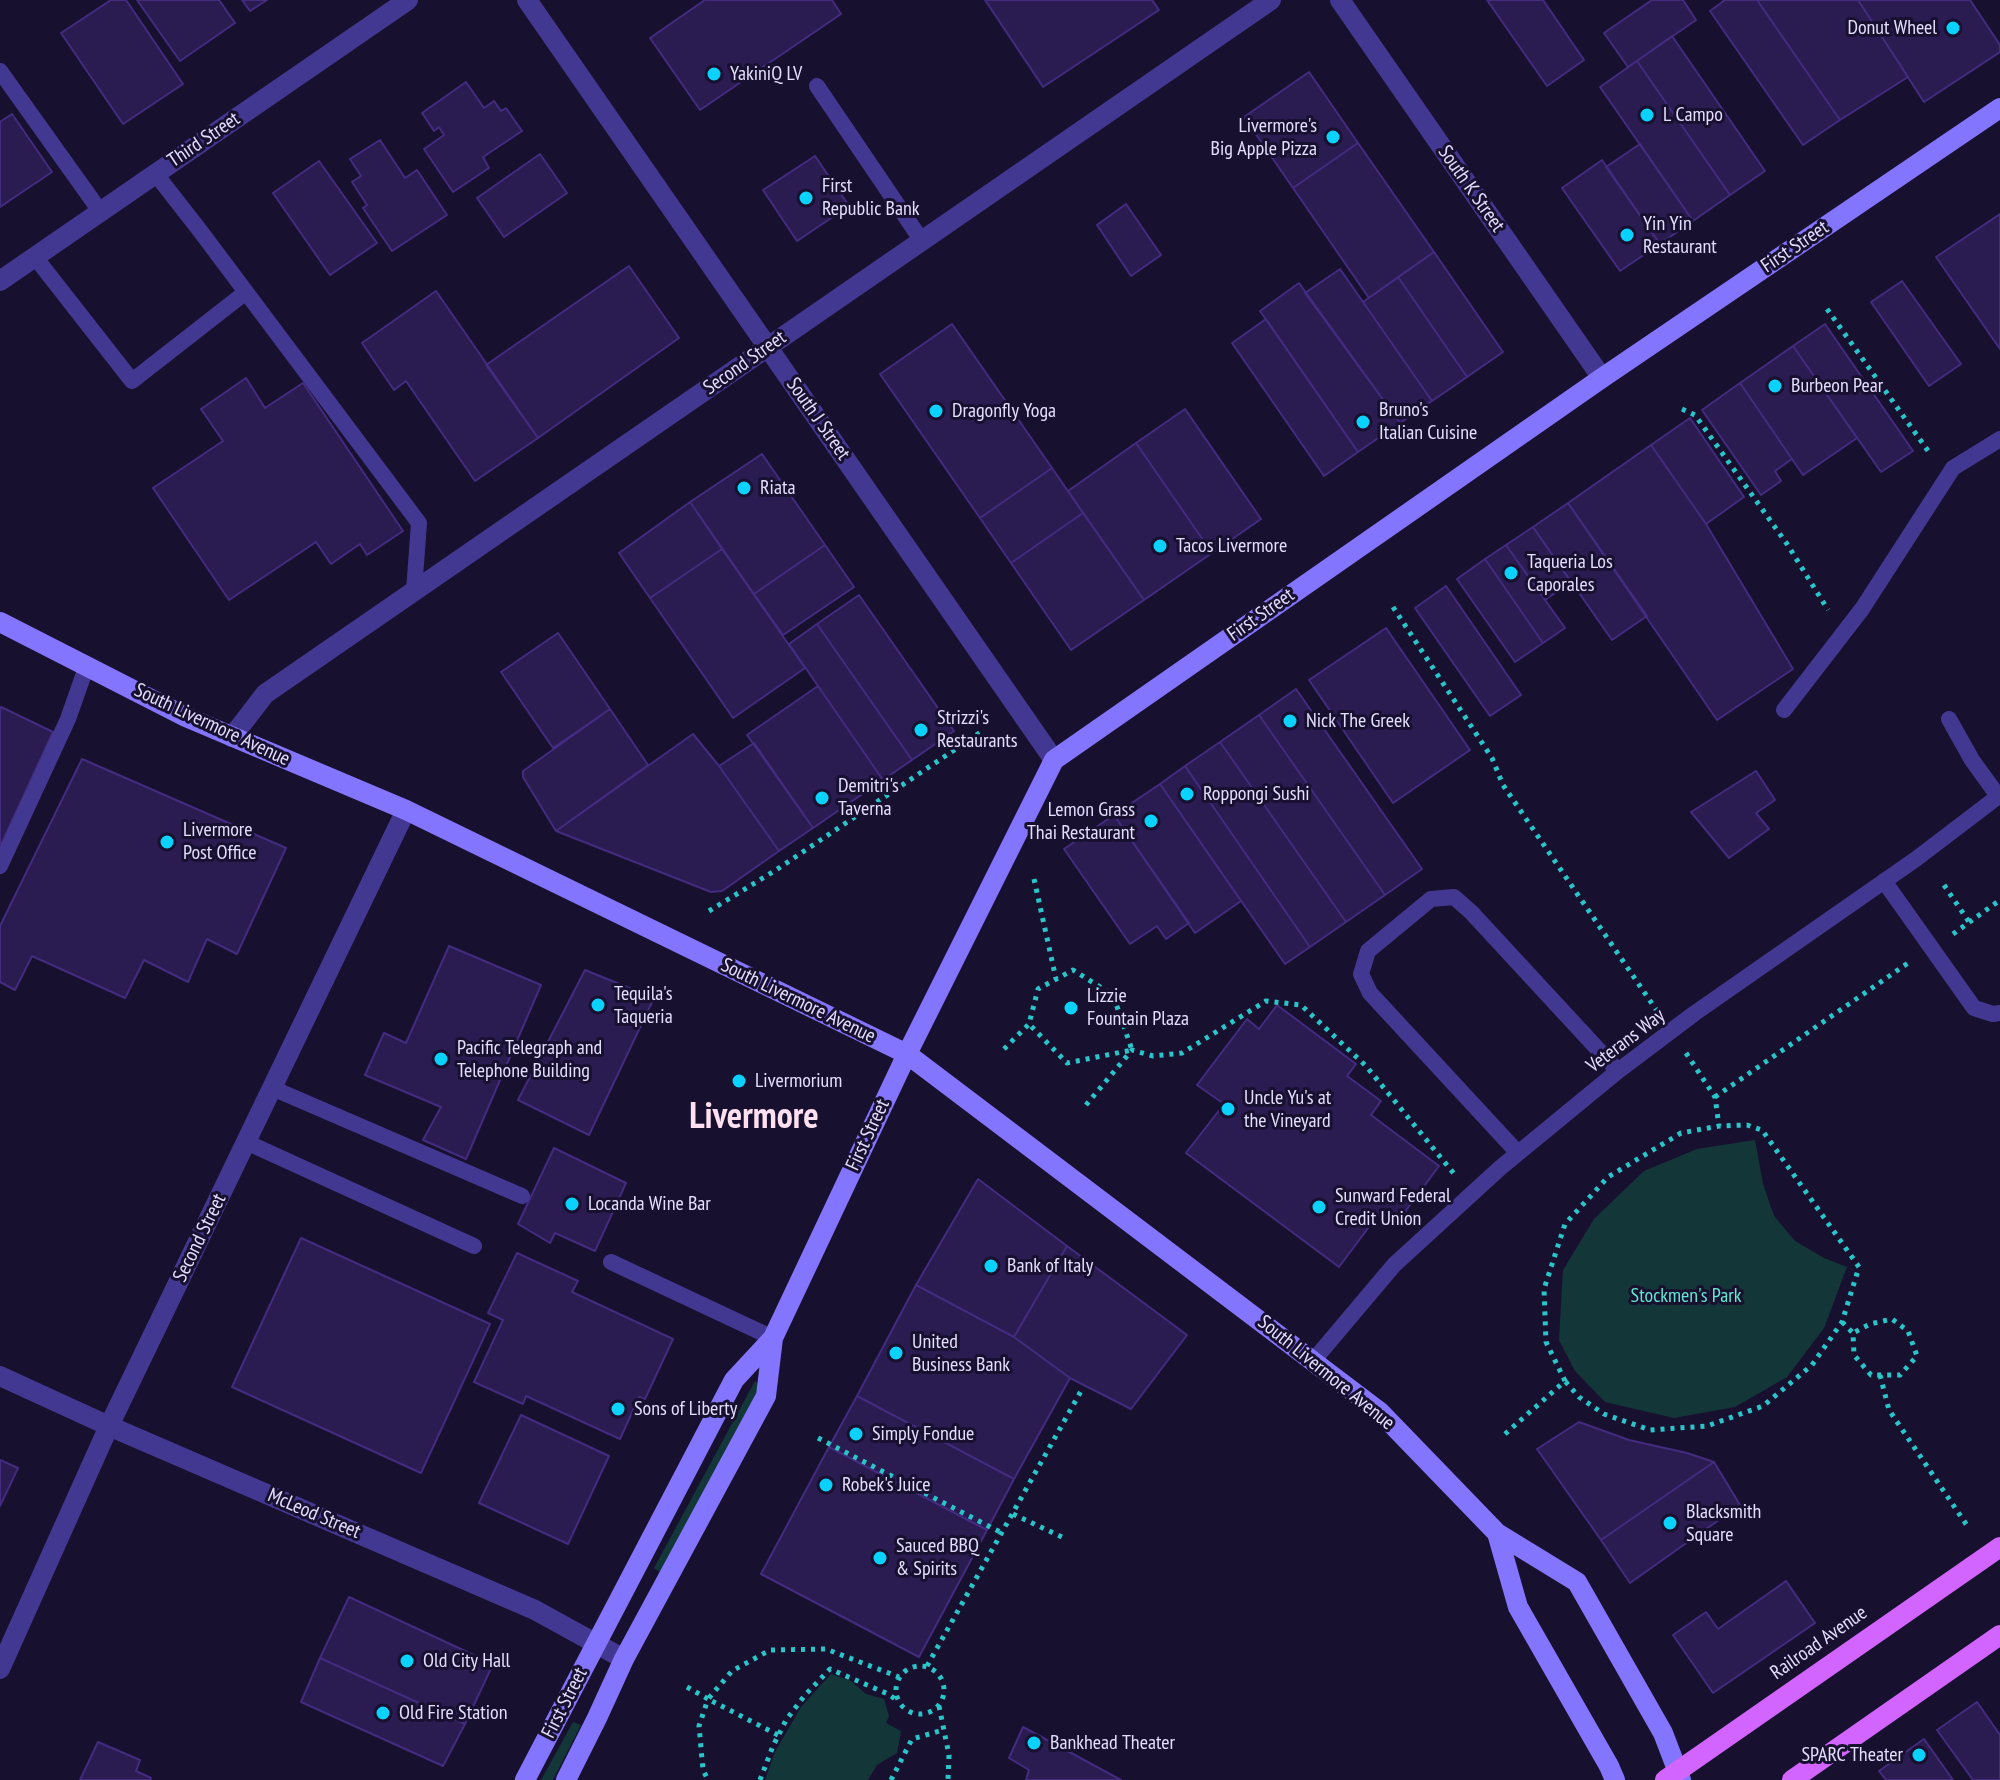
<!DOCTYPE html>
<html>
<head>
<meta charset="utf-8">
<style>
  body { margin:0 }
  canvas { display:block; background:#18102f }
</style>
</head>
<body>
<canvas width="2000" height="1780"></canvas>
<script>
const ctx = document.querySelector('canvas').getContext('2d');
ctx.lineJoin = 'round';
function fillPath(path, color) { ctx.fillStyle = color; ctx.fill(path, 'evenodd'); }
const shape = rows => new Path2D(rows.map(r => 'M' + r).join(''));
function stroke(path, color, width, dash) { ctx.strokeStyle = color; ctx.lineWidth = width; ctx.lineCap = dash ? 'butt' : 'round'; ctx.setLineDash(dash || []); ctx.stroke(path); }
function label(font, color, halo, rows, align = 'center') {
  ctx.font = font + ' "PT Sans Narrow",sans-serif'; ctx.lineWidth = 6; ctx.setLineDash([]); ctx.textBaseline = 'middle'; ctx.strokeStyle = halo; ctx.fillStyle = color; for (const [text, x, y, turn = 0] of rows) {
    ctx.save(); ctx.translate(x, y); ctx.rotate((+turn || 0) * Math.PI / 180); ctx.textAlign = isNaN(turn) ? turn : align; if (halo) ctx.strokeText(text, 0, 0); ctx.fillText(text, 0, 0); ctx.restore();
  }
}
fillPath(shape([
  [1755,1140,1763,1184,1774,1216,1795,1241,1824,1258,1847,1267,1824,1328,1787,1377,1735,1407,1674,1418,1605,1402,1575,1371,1559,1340,1563,1270,1594,1219,1644,1171,1697,1149],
  [755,1381,760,1386,663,1574,654,1568],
  [831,1674,851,1681,866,1694,884,1699,889,1716,886,1723,901,1731,897,1753,877,1765,868,1780,765,1780,775,1752,801,1707],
  [573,1722,581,1725,553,1780,541,1780]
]), '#133739');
const building = shape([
  [111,0,126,0,183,84,123,124,61,33,111,0],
  [137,0,219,0,235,23,180,61,137,0],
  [242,0,267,0,250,11,242,0],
  [705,0,832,0,841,14,700,110,650,38,705,0],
  [985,0,1152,0,1159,10,1043,87,985,0],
  [1487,0,1543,0,1584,60,1547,86,1487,0],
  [1652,0,1683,0,1696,20,1628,67,1604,33,1652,0],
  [1725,0,1757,0,1840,120,1803,145,1710,11,1725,0],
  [1757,0,1858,0,1908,77,1840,120,1757,0],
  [1858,0,1970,0,2000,45,2000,52,1924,102,1858,0],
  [1672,36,1765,171,1730,195,1637,61,1672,36],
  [1637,61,1730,195,1693,221,1600,87,1637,61],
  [1309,72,1358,143,1293,188,1244,117,1309,72],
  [466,82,484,108,494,101,501,111,506,108,522,131,483,157,489,168,453,192,424,149,444,135,439,127,434,131,422,113,466,82],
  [12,114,52,172,0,207,0,122,12,114],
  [380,140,405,178,417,170,447,215,392,251,363,208,367,205,352,182,361,176,350,159,380,140],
  [1358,143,1434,252,1369,298,1293,188,1358,143],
  [1640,144,1693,221,1660,244,1606,167,1640,144],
  [540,154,567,193,504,237,477,198,540,154],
  [815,156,849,206,797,241,763,190,815,156],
  [1602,160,1660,244,1620,271,1562,188,1602,160],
  [319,161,377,243,330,275,273,193,319,161],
  [1126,204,1161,255,1131,276,1097,225,1126,204],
  [2000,214,2000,349,1936,257,2000,214],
  [1434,252,1503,352,1467,377,1398,277,1434,252],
  [629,266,679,338,538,438,486,365,629,266],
  [1340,269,1432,401,1400,423,1305,293,1340,269],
  [1398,277,1467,377,1432,401,1363,302,1398,277],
  [1902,281,1961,364,1929,386,1871,302,1902,281],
  [1299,283,1400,423,1358,452,1260,311,1299,283],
  [436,291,538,438,475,481,406,381,394,390,362,343,436,291],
  [1266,319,1358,452,1324,476,1232,343,1266,319],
  [952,324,1052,468,980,518,880,374,952,324],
  [1825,324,1913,451,1881,472,1793,346,1825,324],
  [1793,346,1857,438,1803,475,1740,383,1793,346],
  [246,378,265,408,303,383,403,531,367,555,360,544,331,564,316,542,229,600,153,488,223,441,201,409,246,378],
  [1740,383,1792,459,1775,471,1781,481,1761,495,1702,410,1740,383],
  [1185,409,1261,519,1212,553,1136,443,1185,409],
  [1690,418,1744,497,1706,524,1651,445,1690,418],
  [1136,443,1212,553,1144,600,1068,491,1136,443],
  [1651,445,1706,524,1793,669,1717,720,1568,503,1651,445],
  [762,454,825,545,754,594,690,502,762,454],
  [1052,468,1083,513,1011,563,980,518,1052,468],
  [690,502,722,549,650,598,619,553,690,502],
  [1568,503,1647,616,1612,640,1533,527,1568,503],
  [1083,513,1144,600,1071,650,1011,563,1083,513],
  [1533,527,1571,582,1545,600,1506,545,1533,527],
  [825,545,854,587,783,635,754,594,825,545],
  [1506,545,1565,628,1543,643,1485,559,1506,545],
  [722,549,805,668,733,718,650,598,722,549],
  [1485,559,1543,643,1515,662,1457,579,1485,559],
  [1446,586,1521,695,1490,716,1415,608,1446,586],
  [859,595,954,731,912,760,817,624,859,595],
  [817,624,912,760,883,780,789,644,817,624],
  [1386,628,1470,750,1393,803,1309,680,1386,628],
  [558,633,610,709,553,748,501,672,558,633],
  [818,686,883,780,813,828,747,735,818,686],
  [1296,689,1422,869,1385,895,1259,715,1296,689],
  [1,707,53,732,0,847,0,709,1,707],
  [610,709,648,765,556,831,523,777,523,771,610,709],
  [1259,715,1385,895,1346,922,1220,742,1259,715],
  [693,734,719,766,779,851,722,891,711,892,556,831,693,734],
  [1220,742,1346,922,1310,947,1185,766,1220,742],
  [754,743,813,828,779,851,719,766,754,743],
  [82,759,286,848,237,954,207,939,188,982,144,960,125,998,32,956,15,990,0,982,0,926,82,759],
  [1185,766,1310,947,1285,964,1160,784,1185,766],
  [1756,771,1775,800,1756,813,1769,829,1729,858,1691,812,1756,771],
  [1160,784,1241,901,1195,933,1114,815,1160,784],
  [1114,815,1189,923,1166,939,1157,926,1130,944,1064,849,1114,815],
  [449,946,541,985,466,1159,423,1140,441,1107,365,1075,384,1033,406,1043,449,946],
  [585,970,654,998,589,1135,518,1100,585,970],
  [1277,1005,1356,1064,1347,1076,1381,1101,1371,1115,1439,1166,1396,1224,1380,1212,1339,1267,1186,1153,1224,1104,1197,1085,1247,1019,1259,1029,1277,1005],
  [554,1148,626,1183,595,1251,555,1233,550,1243,518,1224,554,1148],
  [978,1179,1067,1246,1014,1337,916,1285,978,1179],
  [301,1238,490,1324,421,1473,232,1387,301,1238],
  [1067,1246,1187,1335,1131,1409,1070,1378,1014,1337,1067,1246],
  [517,1253,578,1281,572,1292,673,1339,645,1399,639,1397,620,1439,526,1396,523,1404,474,1382,503,1320,488,1313,517,1253],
  [916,1285,1014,1337,1070,1378,1014,1479,857,1396,916,1285],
  [857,1396,1014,1479,987,1530,829,1447,857,1396],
  [521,1415,609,1456,568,1544,479,1503,521,1415],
  [1579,1422,1629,1440,1687,1453,1714,1462,1601,1540,1537,1449,1579,1422],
  [829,1447,987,1530,919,1657,761,1574,829,1447],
  [0,1460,18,1468,0,1506,0,1460],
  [1714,1462,1740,1505,1630,1583,1601,1540,1714,1462],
  [1786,1581,1815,1623,1713,1693,1673,1635,1706,1612,1718,1629,1786,1581],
  [349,1597,493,1664,465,1724,320,1658,349,1597],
  [320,1658,465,1724,443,1766,301,1702,320,1658],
  [1977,1702,2000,1735,2000,1780,1973,1780,1937,1730,1977,1702],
  [1023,1727,1121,1780,1026,1780,1029,1770,1009,1758,1023,1727],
  [1924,1739,1953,1780,1886,1780,1879,1771,1924,1739],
  [98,1742,140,1760,136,1771,151,1778,150,1780,80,1780,98,1742]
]);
fillPath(building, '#2a1b51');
stroke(building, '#432b7f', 2);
stroke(shape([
  [1827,309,1931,455],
  [1682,409,1695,415,1787,544,1828,610],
  [1393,607,1492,758,1503,785,1657,1011],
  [1034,879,1056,979],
  [1944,885,1969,922],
  [709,911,776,870,981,732],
  [1953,934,2000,900],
  [1004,1049,1029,1024,1038,989,1073,970,1113,995,1132,1050,1067,1063,1029,1024],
  [1686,1053,1715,1097,1719,1126],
  [1715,1097,1908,963],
  [1086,1105,1132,1050,1153,1056,1182,1053,1266,1001,1301,1005,1366,1066,1455,1175],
  [1842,1322,1853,1333,1854,1355,1871,1375,1900,1375,1917,1356,1908,1331,1892,1319,1870,1324,1853,1333],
  [1880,1375,1889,1410,1968,1527],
  [1505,1434,1565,1381,1546,1342,1544,1289,1565,1224,1608,1177,1681,1133,1719,1126,1747,1125,1762,1130,1859,1267,1842,1322,1812,1365,1763,1406,1707,1426,1650,1430,1604,1414,1579,1397,1565,1381],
  [818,1438,1002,1533],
  [1013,1514,1064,1538],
  '896 1690a24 24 0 1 1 48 0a24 24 0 1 1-48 0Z',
  [927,1666,1081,1391],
  [687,1687,708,1699,699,1726,703,1770,708,1780],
  [939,1706,949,1755,948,1780],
  [778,1735,708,1699,732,1671,770,1650,826,1649,899,1677],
  [760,1780,773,1746,786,1720,805,1695,830,1669,888,1694,898,1701],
  [891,1780,912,1739,943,1730]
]), '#28c5c9', 5, [4, 6]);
stroke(shape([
  [0,71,100,211],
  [817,86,922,241],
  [155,173,201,232,419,523,414,591],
  [35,257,132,381,246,292],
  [1784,710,1862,609,1953,468,2000,439],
  [1949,719,1972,760,1998,796],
  [0,866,68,719,87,665],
  [1884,881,1974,1008,1993,1014,2000,1013],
  [272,1088,522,1196],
  [246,1142,474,1246],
  [1518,1153,1370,993,1361,974,1368,951,1431,899,1454,897,1471,912,1618,1071],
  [611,1262,773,1338],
  [1313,1361,1394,1265,1500,1168,1618,1071,1695,1013,1916,859,2000,795]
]), '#433891', 16);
stroke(shape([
  [527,0,1054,760],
  [1340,0,1602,378],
  [0,281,408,0],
  [232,737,265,694,1271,0],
  [0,1376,109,1426,535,1610,624,1659],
  [0,1669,109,1426,406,810]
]), '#433891', 20);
stroke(shape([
  [0,622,186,717,406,810,907,1054,1380,1412,1497,1533,1577,1582,1663,1733,1681,1780],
  [1497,1533,1518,1607,1609,1766,1615,1780],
  [525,1780,734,1380,773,1338,907,1054,1054,760,1602,378,2000,108],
  [566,1780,597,1718,624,1659,766,1396,773,1338]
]), '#8475ff', 20);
stroke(shape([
  [1665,1780,2000,1547],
  [1792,1780,2000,1635]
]), '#d265ff', 20);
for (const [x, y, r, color] of [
  [1953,28,8,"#0ad2ff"],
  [714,74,8,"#0ad2ff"],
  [1647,115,8,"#0ad2ff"],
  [1333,137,8,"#0ad2ff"],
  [806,198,8,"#0ad2ff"],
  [1627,235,8,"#0ad2ff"],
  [1775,386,8,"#0ad2ff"],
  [936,411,8,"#0ad2ff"],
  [1363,422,8,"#0ad2ff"],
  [744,488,8,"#0ad2ff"],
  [1160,546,8,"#0ad2ff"],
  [1511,573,8,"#0ad2ff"],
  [1290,721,8,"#0ad2ff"],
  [921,730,8,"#0ad2ff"],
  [1187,794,8,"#0ad2ff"],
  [822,798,8,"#0ad2ff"],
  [1151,821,8,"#0ad2ff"],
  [167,842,8,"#0ad2ff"],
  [598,1005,8,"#0ad2ff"],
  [1071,1008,8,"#0ad2ff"],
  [441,1059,8,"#0ad2ff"],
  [739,1081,8,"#0ad2ff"],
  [1228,1109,8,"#0ad2ff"],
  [572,1204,8,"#0ad2ff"],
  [1319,1207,8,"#0ad2ff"],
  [991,1266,8,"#0ad2ff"],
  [896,1353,8,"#0ad2ff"],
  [618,1409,8,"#0ad2ff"],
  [856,1434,8,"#0ad2ff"],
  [826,1485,8,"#0ad2ff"],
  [1670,1523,8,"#0ad2ff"],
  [880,1558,8,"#0ad2ff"],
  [407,1661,8,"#0ad2ff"],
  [383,1713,8,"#0ad2ff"],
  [1034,1743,8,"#0ad2ff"],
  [1919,1755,8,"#0ad2ff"]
]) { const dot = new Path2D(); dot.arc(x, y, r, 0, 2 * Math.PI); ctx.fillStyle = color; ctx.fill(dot); stroke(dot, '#18102f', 3); }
label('20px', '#e4deff', '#18102f', [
  ["Donut Wheel",1937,28,"right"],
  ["YakiniQ LV",730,74],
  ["L Campo",1663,115],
  ["Livermore's",1317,126,"right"],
  ["Big Apple Pizza",1317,149,"right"],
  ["First",822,186],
  ["Republic Bank",822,209],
  ["Yin Yin",1643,224],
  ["Restaurant",1643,247],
  ["Burbeon Pear",1791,386],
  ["Bruno's",1379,410],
  ["Italian Cuisine",1379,433],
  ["Dragonfly Yoga",952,411],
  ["Riata",760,488],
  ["Tacos Livermore",1176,546],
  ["Taqueria Los",1527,562],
  ["Caporales",1527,585],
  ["Strizzi's",937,718],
  ["Restaurants",937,741],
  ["Nick The Greek",1306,721],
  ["Demitri's",838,786],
  ["Taverna",838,809],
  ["Roppongi Sushi",1203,794],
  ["Lemon Grass",1135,810,"right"],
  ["Thai Restaurant",1135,833,"right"],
  ["Livermore",183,830],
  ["Post Office",183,853],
  ["Tequila's",614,994],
  ["Taqueria",614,1017],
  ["Lizzie",1087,996],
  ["Fountain Plaza",1087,1019],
  ["Pacific Telegraph and",457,1048],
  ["Telephone Building",457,1071],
  ["Livermorium",755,1081],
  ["Uncle Yu's at",1244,1098],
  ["the Vineyard",1244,1121],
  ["Sunward Federal",1335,1196],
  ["Credit Union",1335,1219],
  ["Locanda Wine Bar",588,1204],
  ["Bank of Italy",1007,1266],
  ["United",912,1342],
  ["Business Bank",912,1365],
  ["Sons of Liberty",634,1409],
  ["Simply Fondue",872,1434],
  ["Robek's Juice",842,1485],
  ["Blacksmith",1686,1512],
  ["Square",1686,1535],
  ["Sauced BBQ",896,1546],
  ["& Spirits",896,1569],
  ["Old City Hall",423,1661],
  ["Old Fire Station",399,1713],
  ["Bankhead Theater",1050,1743],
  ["SPARC Theater",1903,1755,"right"]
], 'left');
label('20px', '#e4deff', '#18102f', [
  ["Third Street",204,140,-34],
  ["South K Street",1471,189,55],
  ["First Street",1795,247,-34],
  ["Second Street",745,363,-35],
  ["South J Street",818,419,55],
  ["First Street",1261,615,-35],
  ["South Livermore Avenue",212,725,25],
  ["South Livermore Avenue",798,1001,26],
  ["Veterans Way",1626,1041,-37],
  ["First Street",868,1135,-65],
  ["Second Street",200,1238,-64],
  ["South Livermore Avenue",1326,1373,39],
  ["McLeod Street",314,1514,23],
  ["Railroad Avenue",1819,1643,-35],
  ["First Street",565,1703,-63]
]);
label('20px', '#60e9d2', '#18102f', [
  ["Stockmen's Park",1686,1296]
]);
label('bold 36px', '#ffe0f1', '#18102f', [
  ["Livermore",754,1118]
]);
</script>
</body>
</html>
